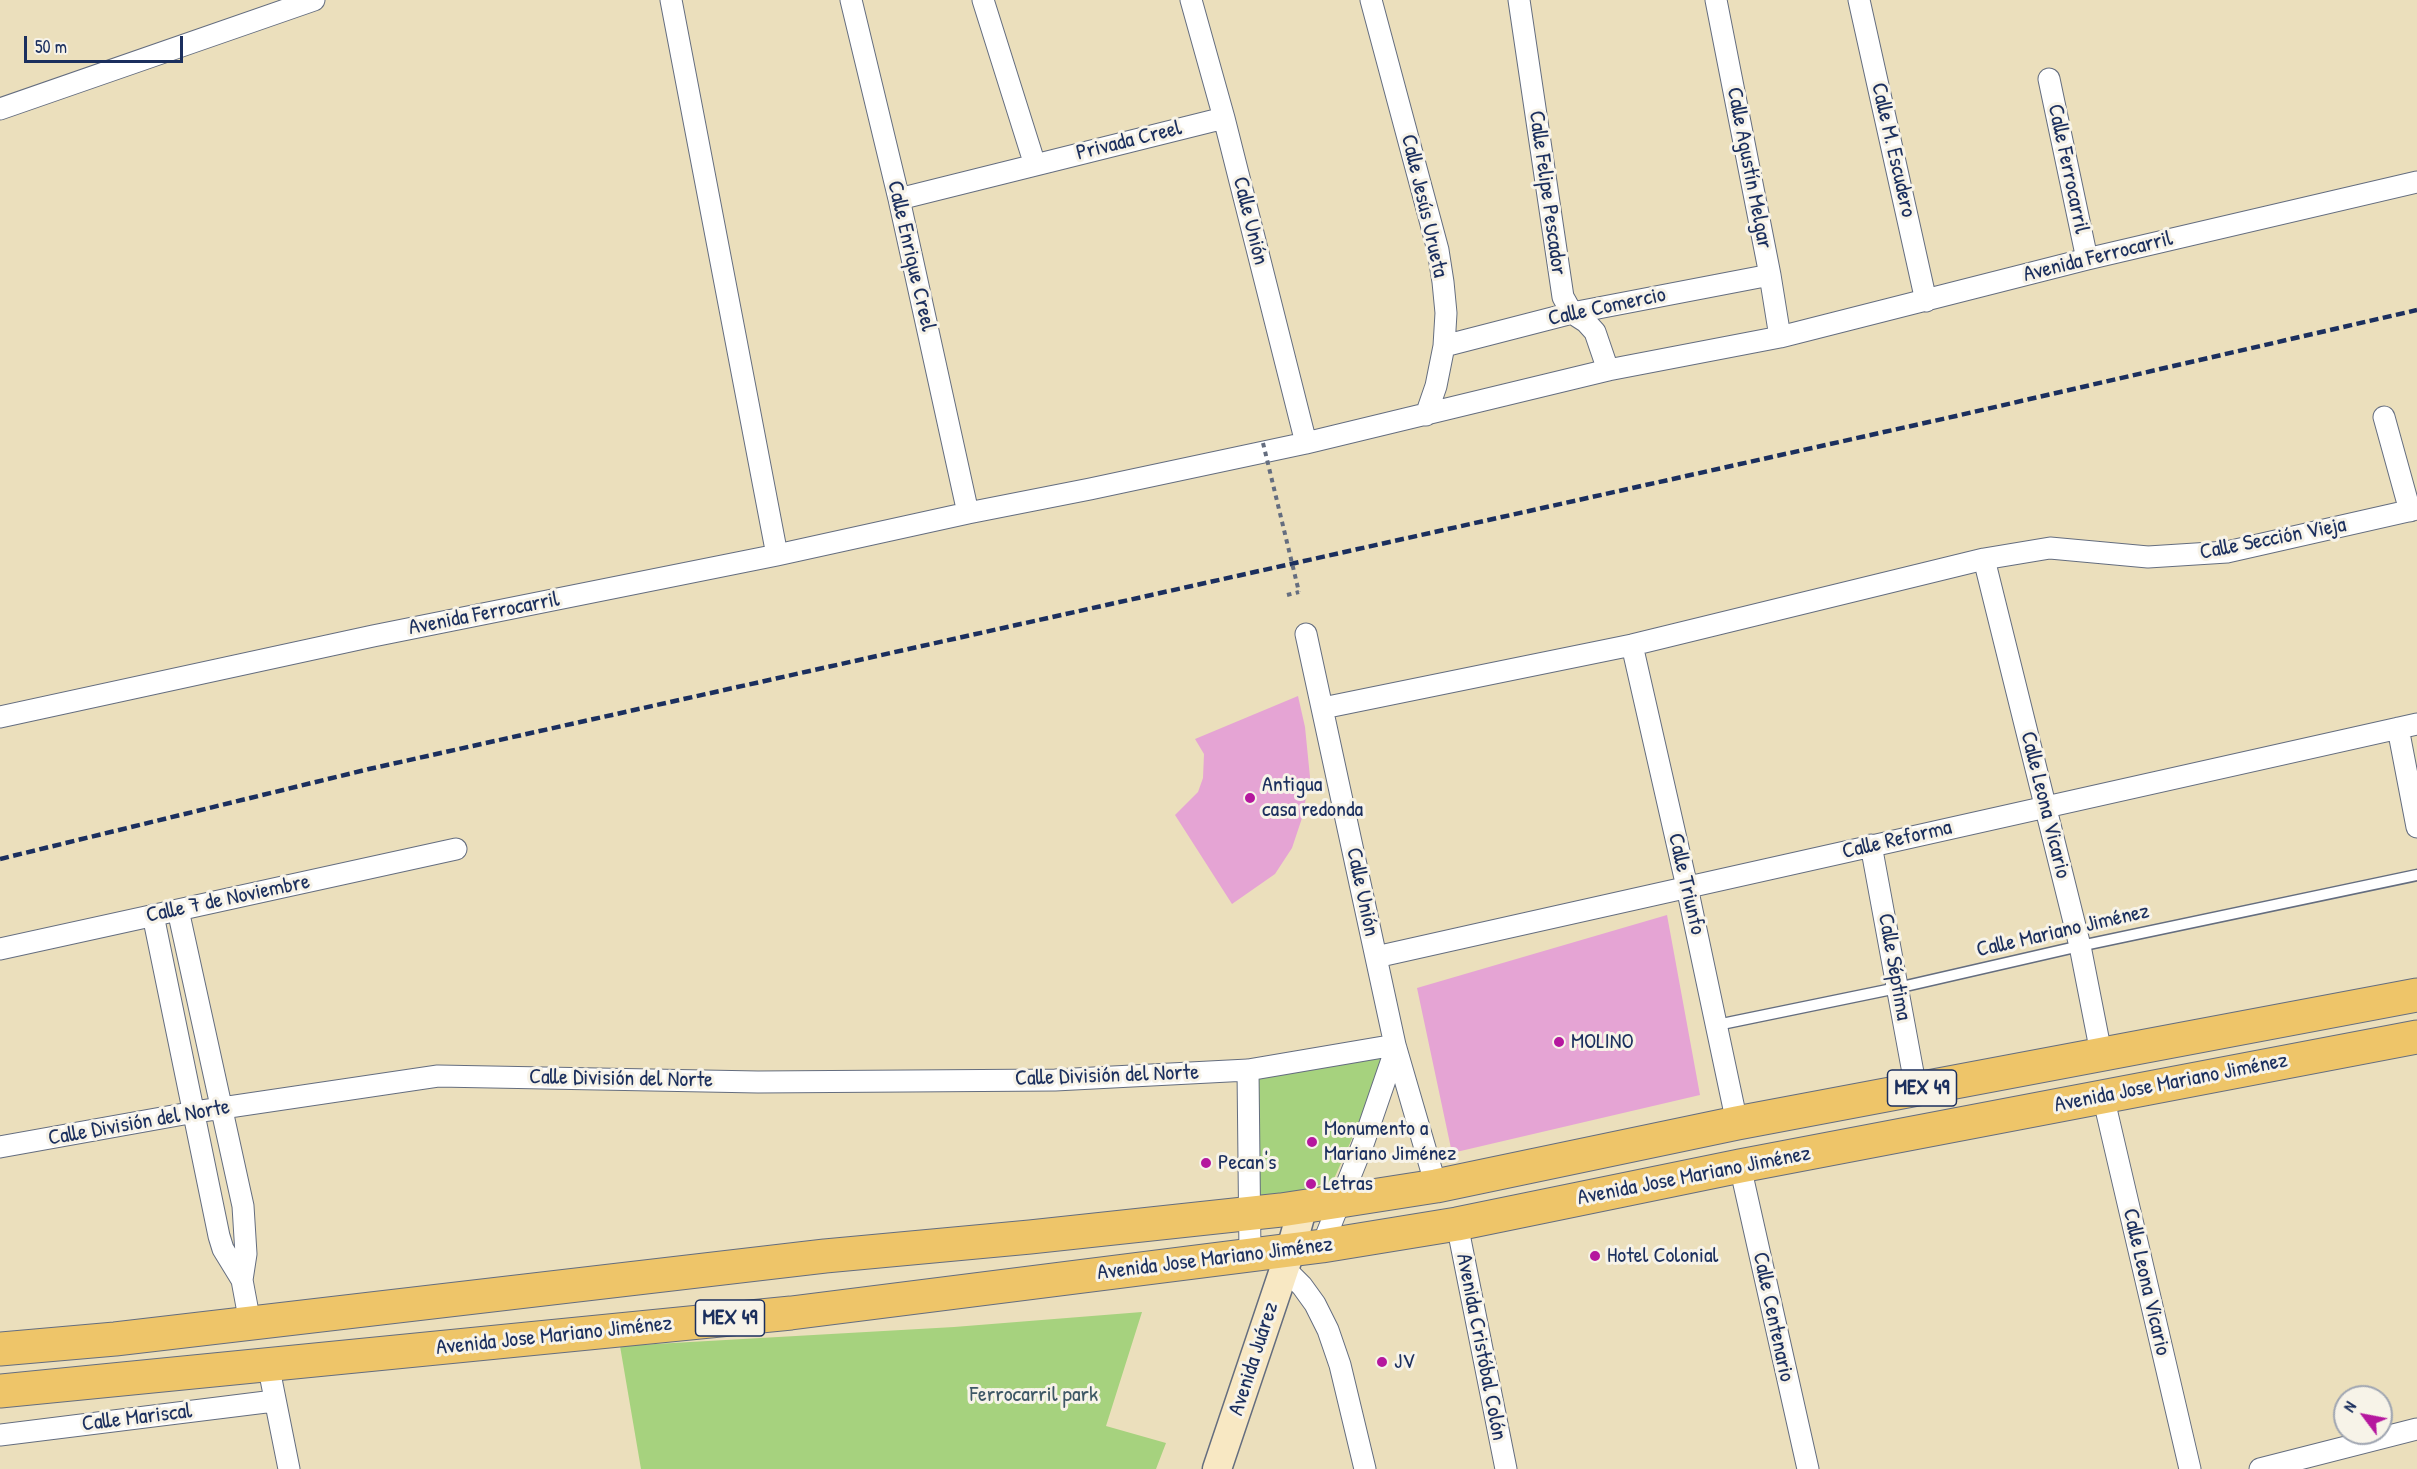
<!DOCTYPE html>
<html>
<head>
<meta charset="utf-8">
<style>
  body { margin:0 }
  #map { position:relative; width:2417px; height:1469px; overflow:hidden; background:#ebdfbc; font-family:"Patrick Hand",sans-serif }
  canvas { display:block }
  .north { position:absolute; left:2333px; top:1385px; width:60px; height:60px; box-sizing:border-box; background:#f7f3e8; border:2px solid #9fa5b1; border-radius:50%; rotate:302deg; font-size:16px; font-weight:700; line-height:24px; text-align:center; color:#1b2f5e }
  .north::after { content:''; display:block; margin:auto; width:21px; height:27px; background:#b5179e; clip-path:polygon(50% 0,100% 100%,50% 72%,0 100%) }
  .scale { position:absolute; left:24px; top:36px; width:159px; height:27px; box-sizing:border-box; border:3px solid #1b2f5e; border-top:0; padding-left:8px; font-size:18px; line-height:21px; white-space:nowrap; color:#1b2f5e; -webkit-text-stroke:4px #f7f3e8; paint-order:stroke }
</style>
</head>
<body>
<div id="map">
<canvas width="2417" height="1469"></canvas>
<div class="north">N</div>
<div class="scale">50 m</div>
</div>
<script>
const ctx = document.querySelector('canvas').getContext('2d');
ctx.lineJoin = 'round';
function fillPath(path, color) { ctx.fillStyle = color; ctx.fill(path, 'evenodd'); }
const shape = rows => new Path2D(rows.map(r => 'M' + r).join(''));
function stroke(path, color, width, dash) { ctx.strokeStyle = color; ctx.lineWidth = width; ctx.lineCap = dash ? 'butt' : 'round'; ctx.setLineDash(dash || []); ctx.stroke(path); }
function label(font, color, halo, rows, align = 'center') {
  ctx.font = font + ' "Patrick Hand",sans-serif'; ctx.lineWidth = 6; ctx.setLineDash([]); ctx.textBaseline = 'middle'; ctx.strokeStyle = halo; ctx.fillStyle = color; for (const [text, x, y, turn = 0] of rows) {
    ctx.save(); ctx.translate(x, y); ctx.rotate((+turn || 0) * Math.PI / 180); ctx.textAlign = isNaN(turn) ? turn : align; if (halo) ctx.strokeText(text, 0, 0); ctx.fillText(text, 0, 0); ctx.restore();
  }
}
fillPath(shape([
  [1391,1052,1333,1181,1254,1204,1254,1075],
  [1142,1312,1106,1426,1166,1443,1156,1469,641,1469,620,1346,954,1327]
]), '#a6d27e');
fillPath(shape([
  [1298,696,1305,727,1310,777,1302,818,1292,848,1275,874,1232,904,1175,815,1198,792,1203,778,1204,754,1195,739],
  [1667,915,1700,1095,1452,1153,1417,988]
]), '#e5a4d4');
const service = shape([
  [1717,1025,1897,988,2080,946,2417,875]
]);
const minor = shape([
  [671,0,777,555],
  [851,0,899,199,968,513],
  [983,0,1035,165],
  [1191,0,1224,118,1306,443],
  [1371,0,1438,250,1443,282,1446,313,1444,346,1436,386,1426,415],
  [1519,0,1563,297,1572,313,1586,322,1595,332,1608,370],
  [1716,0,1770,275,1780,337],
  [1859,0,1926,301],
  [2049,79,2087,259],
  [0,109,314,0],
  [899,199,1224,118],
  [1444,346,1572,313,1770,275],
  [2384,417,2410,511],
  [1984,559,2080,946,2101,1053],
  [1306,634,1395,1045,1436,1186],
  [1632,645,1687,887,1737,1123],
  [1323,708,1632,645,1984,559,2050,548,2148,557,2227,552,2417,509],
  [0,717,373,636,777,555,968,513,1090,489,1306,443,1608,370,1780,337,2087,259,2417,182],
  [2398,728,2417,827],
  [1871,845,1916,1089],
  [178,910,243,1206,246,1254,242,1280,250,1323],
  [153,915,219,1236,223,1249,242,1280],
  [0,949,456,849],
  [1376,957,2417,724],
  [1248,1070,1250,1254],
  [2103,1096,2190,1469],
  [0,1147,195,1112,438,1076,758,1082,1055,1080,1248,1070,1395,1045],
  [1740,1166,1808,1469],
  [1457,1224,1506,1469],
  [1322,1246,1363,1144,1396,1048],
  [1284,1268,1302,1286,1315,1304,1328,1330,1340,1365,1365,1469],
  [268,1364,289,1469],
  [0,1435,274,1401],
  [2260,1469,2417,1429]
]);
const secondary = shape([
  [1217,1469,1291,1249,1303,1206]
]);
const trunk = shape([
  [0,1349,115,1339,825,1256,1030,1237,1281,1210,1340,1201,1436,1186,1737,1123,2417,995],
  [0,1391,791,1313,1322,1246,1457,1224,1740,1166,2417,1037]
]);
stroke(service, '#646d7f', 13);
stroke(minor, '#646d7f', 23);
stroke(secondary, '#646d7f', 31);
stroke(trunk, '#646d7f', 35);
stroke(shape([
  [1287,595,1299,592]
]), '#646d7f', 4, [4.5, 4.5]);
stroke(service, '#fff', 10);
stroke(minor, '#fff', 21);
stroke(secondary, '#f8e8c3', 28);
stroke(trunk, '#eec569', 33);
stroke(shape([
  [0,859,369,769,1956,416,2417,310]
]), '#1b2f5e', 4.5, [9, 4.5]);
stroke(shape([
  [1263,443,1299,592]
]), '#646d7f', 4, [4.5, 4.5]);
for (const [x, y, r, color] of [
  [1250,798,6,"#b5179e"],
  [1559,1042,6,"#b5179e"],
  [1312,1142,6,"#b5179e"],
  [1206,1163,6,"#b5179e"],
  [1311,1184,6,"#b5179e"],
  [1595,1256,6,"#b5179e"],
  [1382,1362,6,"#b5179e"]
]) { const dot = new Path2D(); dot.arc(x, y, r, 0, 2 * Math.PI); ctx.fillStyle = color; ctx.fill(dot); stroke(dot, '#f7f3e8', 2); }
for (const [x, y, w] of [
  [1922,1088,69],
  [730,1318,69]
]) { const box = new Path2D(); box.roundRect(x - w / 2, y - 18, w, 36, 4.5); ctx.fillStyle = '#f7f3e8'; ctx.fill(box); stroke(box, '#1b2f5e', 1.5); }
label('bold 21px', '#1b2f5e', null, [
  ["MEX 49",1922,1088],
  ["MEX 49",730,1318]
]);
label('22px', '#1b2f5e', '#f7f3e8', [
  ["Privada Creel",1129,141,-14],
  ["Calle M. Escudero",1893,150,77],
  ["Calle Agustín Melgar",1749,168,79],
  ["Calle Ferrocarril",2068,169,78],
  ["Calle Felipe Pescador",1547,193,82],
  ["Calle Jesús Urueta",1424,206,77],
  ["Calle Unión",1250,221,76],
  ["Calle Enrique Creel",911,256,77],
  ["Avenida Ferrocarril",2098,257,-14],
  ["Calle Comercio",1607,307,-12],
  ["Calle Sección Vieja",2273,539,-11],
  ["Avenida Ferrocarril",484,614,-11],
  ["Calle Leona Vicario",2045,805,76],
  ["Calle Reforma",1897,840,-13],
  ["Calle Triunfo",1686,884,77],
  ["Calle Unión",1362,892,78],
  ["Calle 7 de Noviembre",228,899,-12],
  ["Calle Mariano Jiménez",2063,931,-13],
  ["Calle Séptima",1894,967,80],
  ["Calle División del Norte",1107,1076,-2],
  ["Calle División del Norte",621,1079,1],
  ["Avenida Jose Mariano Jiménez",2171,1083,-11],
  ["Calle División del Norte",139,1123,-10],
  ["Avenida Jose Mariano Jiménez",1694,1176,-11],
  ["Avenida Jose Mariano Jiménez",1215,1259,-7],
  ["Calle Leona Vicario",2146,1282,77],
  ["Calle Centenario",1773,1317,78],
  ["Avenida Jose Mariano Jiménez",554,1336,-6],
  ["Avenida Cristóbal Colón",1481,1347,79],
  ["Avenida Juárez",1254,1359,-72],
  ["Calle Mariscal",137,1418,-7]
]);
label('22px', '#1b2f5e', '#f7f3e8', [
  ["Antigua",1262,785],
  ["casa redonda",1262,810],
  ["MOLINO",1571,1042],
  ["Monumento a",1324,1129],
  ["Mariano Jiménez",1324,1154],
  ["Pecan's",1218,1163],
  ["Letras",1323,1184],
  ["Hotel Colonial",1607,1256],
  ["JV",1394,1362]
], 'left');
label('22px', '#3e5866', '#f7f3e8', [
  ["Ferrocarril park",1034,1395]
]);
</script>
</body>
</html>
